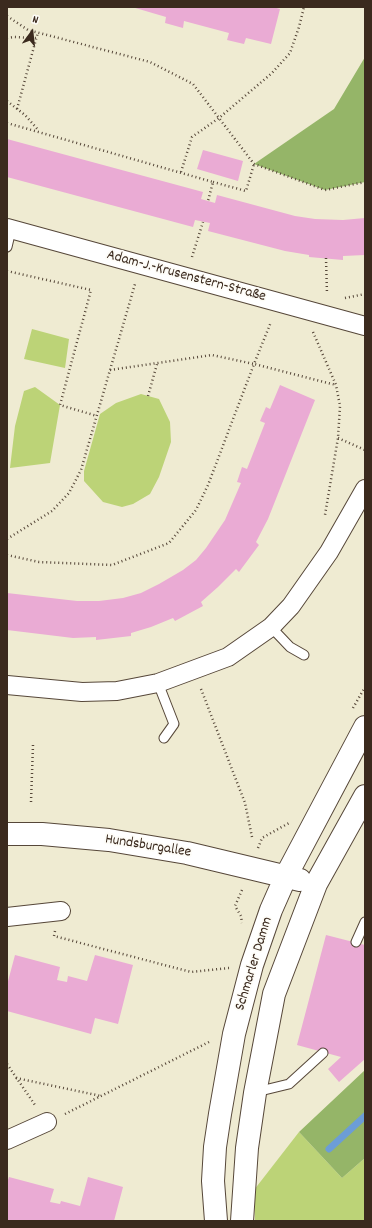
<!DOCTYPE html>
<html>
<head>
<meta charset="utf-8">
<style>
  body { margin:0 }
  #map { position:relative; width:372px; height:1228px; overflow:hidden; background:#efebd2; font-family:Dekko,sans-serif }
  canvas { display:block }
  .frame { position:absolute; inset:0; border:8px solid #3b2a1e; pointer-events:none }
  .north { position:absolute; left:12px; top:12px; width:40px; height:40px; -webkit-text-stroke:3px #fdfcf7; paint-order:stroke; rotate:15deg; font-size:11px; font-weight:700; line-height:16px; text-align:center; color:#3b2a1e }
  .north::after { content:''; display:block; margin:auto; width:14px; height:18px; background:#3b2a1e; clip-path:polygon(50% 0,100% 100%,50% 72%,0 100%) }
</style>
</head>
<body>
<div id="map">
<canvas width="372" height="1228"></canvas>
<div class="frame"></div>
<div class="north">N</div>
</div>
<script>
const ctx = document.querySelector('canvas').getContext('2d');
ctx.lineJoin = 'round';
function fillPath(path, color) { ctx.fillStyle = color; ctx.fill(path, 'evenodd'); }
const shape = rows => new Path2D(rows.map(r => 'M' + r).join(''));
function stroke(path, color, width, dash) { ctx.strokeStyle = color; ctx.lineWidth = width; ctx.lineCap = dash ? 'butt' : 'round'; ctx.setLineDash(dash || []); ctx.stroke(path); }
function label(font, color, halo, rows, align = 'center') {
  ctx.font = font + ' Dekko,sans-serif'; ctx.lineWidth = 3.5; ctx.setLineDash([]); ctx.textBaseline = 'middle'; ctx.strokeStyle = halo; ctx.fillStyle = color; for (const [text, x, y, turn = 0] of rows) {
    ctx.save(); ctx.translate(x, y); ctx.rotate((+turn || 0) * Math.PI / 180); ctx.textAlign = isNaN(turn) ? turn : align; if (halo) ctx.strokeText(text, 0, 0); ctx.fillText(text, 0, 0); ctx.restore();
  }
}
fillPath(shape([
  [32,329,69,339,65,368,24,359],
  [35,387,60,405,50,463,10,468,15,426,24,391],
  [141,394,159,399,170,422,171,442,159,477,150,494,133,504,122,507,103,502,84,481,84,471,100,414,116,403],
  [299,1132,342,1178,365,1158,365,1221,255,1221,254,1190]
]), '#bcd377');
fillPath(shape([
  [365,57,365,182,325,190,254,164,334,109],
  [365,1070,365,1158,342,1178,299,1132]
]), '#95b568');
stroke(shape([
  [329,1149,365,1116]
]), '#6c9dd6', 7);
fillPath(shape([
  [132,7,273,7,280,9,271,44,246,38,244,44,227,40,229,33,184,21,183,28,165,23,166,17],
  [7,139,203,192,201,199,215,203,217,195,295,216,315,219,343,220,365,218,365,255,343,256,343,260,309,257,309,255,285,251,208,231,210,223,195,220,193,227,7,177],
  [203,150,243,161,238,181,197,169],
  [280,385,315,400,268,519,256,542,259,545,239,572,236,569,218,587,201,602,203,606,175,621,173,618,151,627,131,633,131,636,96,640,96,637,73,638,7,630,7,593,77,601,99,601,123,598,141,593,159,584,183,570,196,560,206,548,225,520,241,483,237,482,242,467,247,469,265,423,260,421,266,407,270,409],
  [326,935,365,945,365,1059,339,1082,328,1069,341,1057,297,1045],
  [15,955,60,967,57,980,67,982,68,976,87,981,95,955,133,965,118,1024,95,1018,91,1034,7,1011,7,985],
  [9,1177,54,1189,50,1202,60,1204,61,1201,80,1206,88,1177,123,1187,114,1221,7,1221,7,1183]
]), '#eaabd4');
const service = shape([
  [7,247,11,230],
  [271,627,290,647,304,655],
  [158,683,174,724,164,738],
  [356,942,365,922],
  [256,1092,289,1084,323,1053]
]);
const minor = shape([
  [7,228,365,326],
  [7,685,82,692,117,691,158,683,228,657,271,627,291,606,329,552,365,489],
  [7,917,61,911],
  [7,1140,47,1122]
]);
const tertiary = shape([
  [7,834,42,834,109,840,187,853,300,880],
  [216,1221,213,1181,215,1147,220,1114,234,1034,252,965,271,910,286,876,365,727],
  [242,1221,247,1148,255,1093,274,994,316,884,365,796]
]);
stroke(service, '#564739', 11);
stroke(minor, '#564739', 20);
stroke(tertiary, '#564739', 24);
stroke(shape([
  [7,16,28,30,150,62,193,84,254,164,325,190,365,182],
  [7,38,14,37,36,38],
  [7,101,25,115,39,131],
  [17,109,38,32],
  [7,123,213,182,208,201],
  [181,172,192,137,219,118,272,73,290,53,299,27,304,7],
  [213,182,246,191,254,164],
  [192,257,203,222],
  [326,258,327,294],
  [7,271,91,290,60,405,97,416],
  [345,298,365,294],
  [313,332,336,385,340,406,338,438,325,515],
  [110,370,212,355,254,364,271,322],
  [148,396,157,364],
  [338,438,365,450],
  [7,539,52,511,69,493,81,470,135,284],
  [7,555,39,562,112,565,169,543,196,510,208,485,254,364,336,385],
  [201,689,245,803,252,837],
  [353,708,365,687],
  [31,802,33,745],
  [258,848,262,838,289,823],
  [242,890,235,906,241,916,242,923],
  [55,931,54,936,191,972,229,968],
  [7,1064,35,1105],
  [16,1078,101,1096],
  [65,1114,211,1041]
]), '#564739', 2.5, [1, 3]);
stroke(service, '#fff', 9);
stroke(minor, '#fff', 18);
stroke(tertiary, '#fff', 22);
label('15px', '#3b2a1e', '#fdfcf7', [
  ["Adam-J.-Krusenstern-Straße",186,277,15],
  ["Hundsburgallee",148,847,9],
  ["Schmarler Damm",255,964,-73]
]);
</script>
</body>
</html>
